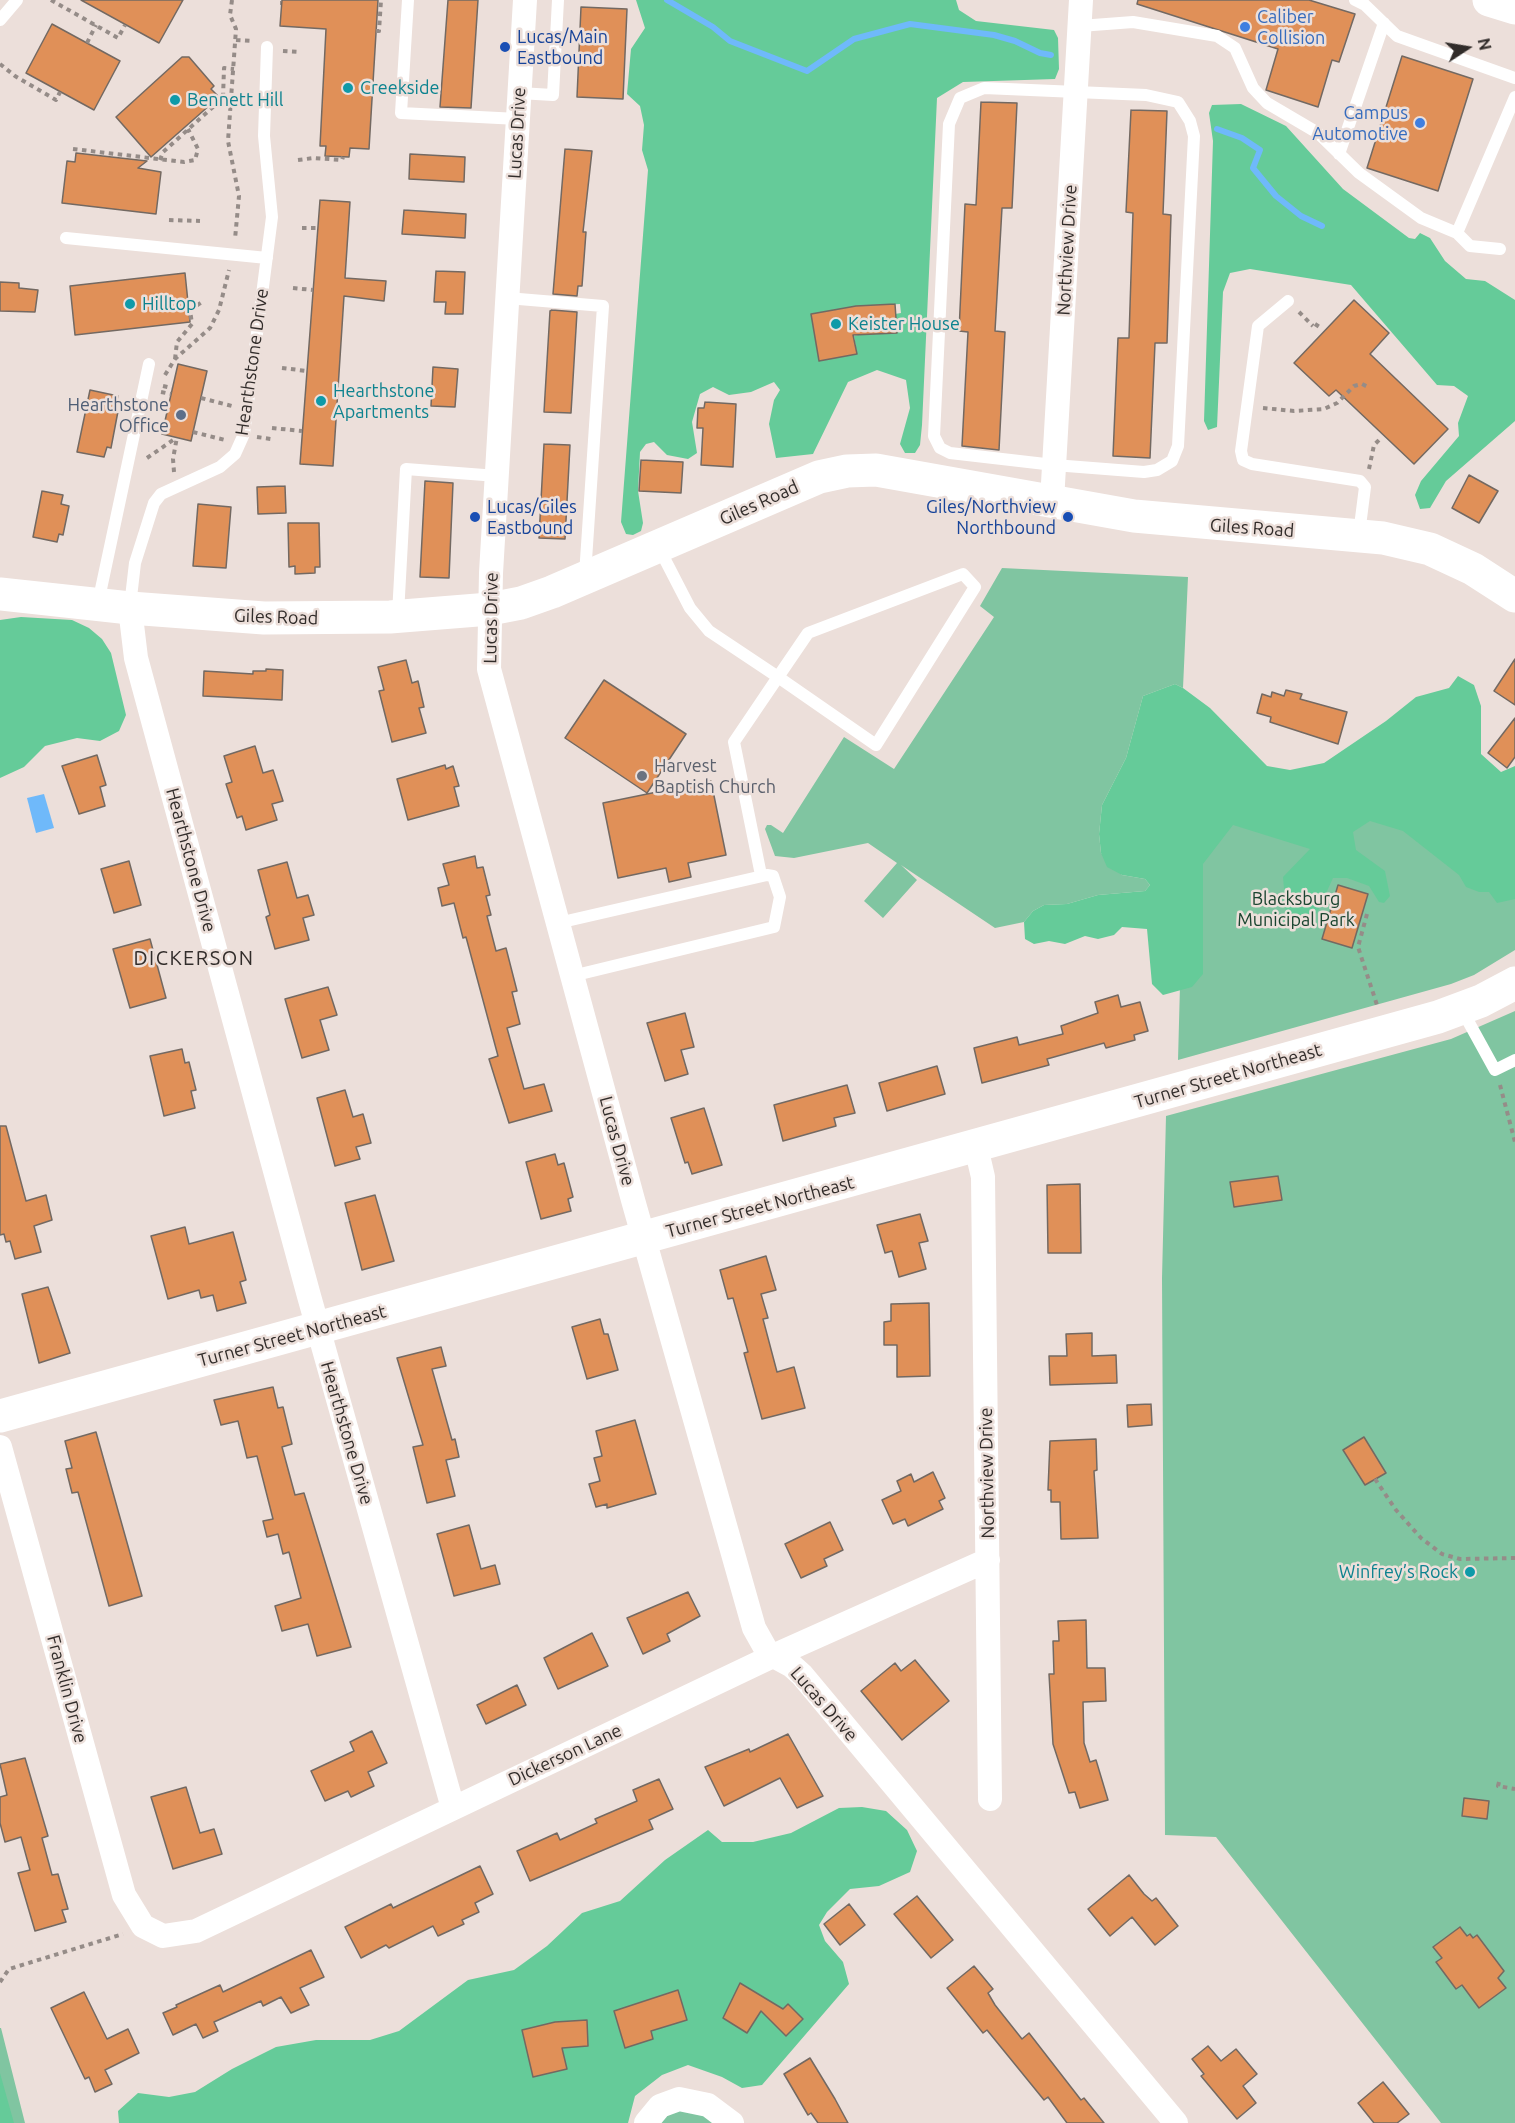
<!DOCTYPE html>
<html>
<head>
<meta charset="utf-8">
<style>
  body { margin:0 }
  #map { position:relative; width:1515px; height:2123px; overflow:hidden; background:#ecdfda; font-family:Ubuntu,sans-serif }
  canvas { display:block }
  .north { position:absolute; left:1437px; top:18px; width:60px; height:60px; -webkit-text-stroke:4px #ecdfda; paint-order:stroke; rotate:78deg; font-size:16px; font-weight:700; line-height:24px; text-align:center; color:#312c2a }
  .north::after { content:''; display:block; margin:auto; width:21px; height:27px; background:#312c2a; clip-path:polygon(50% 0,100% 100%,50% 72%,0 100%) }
</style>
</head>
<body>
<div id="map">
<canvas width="1515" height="2123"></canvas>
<div class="north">N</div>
</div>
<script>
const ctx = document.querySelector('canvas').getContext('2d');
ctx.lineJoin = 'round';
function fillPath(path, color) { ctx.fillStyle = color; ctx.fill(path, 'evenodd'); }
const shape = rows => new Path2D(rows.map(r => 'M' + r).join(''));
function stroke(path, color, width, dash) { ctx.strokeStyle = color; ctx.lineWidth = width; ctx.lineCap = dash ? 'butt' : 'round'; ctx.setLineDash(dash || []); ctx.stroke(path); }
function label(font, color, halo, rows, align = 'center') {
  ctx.font = font + ' Ubuntu,sans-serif'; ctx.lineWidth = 5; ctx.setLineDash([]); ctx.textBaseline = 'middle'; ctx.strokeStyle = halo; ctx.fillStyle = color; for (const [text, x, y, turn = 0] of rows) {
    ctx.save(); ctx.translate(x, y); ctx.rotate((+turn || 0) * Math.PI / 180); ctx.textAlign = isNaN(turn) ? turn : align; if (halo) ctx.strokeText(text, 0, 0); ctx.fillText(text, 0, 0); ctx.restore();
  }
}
fillPath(shape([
  [1002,568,1188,577,1183,688,1175,684,1143,696,1126,758,1102,805,1099,834,1101,853,1122,875,1145,879,1150,885,1145,891,1098,895,1067,904,1044,905,1033,911,1024,922,995,928,901,865,917,880,883,918,864,901,897,863,868,843,794,858,775,856,765,829,767,825,771,825,783,833,844,737,894,769,994,617,980,606],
  [1186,761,1515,861,1515,950,1474,975,1451,984,1178,1060],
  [1515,1011,1515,2123,1441,2123,1216,1837,1165,1835,1162,1278,1166,1116,1451,1039],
  [0,2028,1,2028,25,2123,0,2123],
  [681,2109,704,2114,717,2123,657,2123,660,2119]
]), '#80c5a1');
fillPath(shape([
  [636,0,956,0,959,10,976,21,1054,30,1058,38,1059,69,1055,79,963,82,937,98,922,425,920,445,915,453,905,453,900,444,910,408,906,380,877,370,848,382,813,454,776,458,769,424,774,400,780,390,774,382,751,392,729,395,713,387,700,394,692,422,697,453,688,459,667,455,654,442,646,444,640,452,638,491,643,523,641,531,633,535,626,534,621,522,648,170,642,150,644,125,640,106,627,94,631,49,645,28],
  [900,304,901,313,895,314,896,333,883,334,881,305],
  [857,306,862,334,854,336,857,354,819,361,811,314],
  [1241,104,1286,126,1343,189,1409,238,1415,239,1420,233,1430,238,1445,261,1466,279,1485,281,1515,300,1515,421,1446,481,1430,508,1420,509,1415,495,1421,481,1459,436,1458,423,1468,396,1454,386,1437,385,1351,285,1250,269,1230,273,1223,292,1217,427,1208,430,1204,421,1213,141,1209,113,1212,105],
  [21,617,72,620,89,628,102,639,111,653,126,715,119,731,100,741,77,738,45,746,24,767,0,778,0,620],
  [1458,676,1474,685,1481,706,1481,754,1501,772,1515,766,1515,899,1497,903,1489,892,1479,892,1466,887,1459,875,1403,831,1370,821,1353,832,1356,850,1385,871,1390,896,1384,903,1379,902,1369,886,1347,878,1333,878,1317,913,1301,924,1286,914,1283,877,1310,849,1233,825,1203,864,1203,974,1192,987,1163,995,1152,984,1147,929,1122,927,1114,935,1098,939,1085,936,1065,944,1049,941,1034,944,1025,939,1024,922,1033,911,1044,905,1067,904,1098,895,1145,891,1150,885,1145,879,1122,875,1107,867,1101,853,1099,834,1102,805,1126,758,1143,696,1175,684,1183,688,1210,708,1267,766,1290,770,1324,763,1386,721,1416,697,1449,688],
  [862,1807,886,1811,907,1830,917,1851,910,1872,879,1886,850,1889,827,1912,819,1925,825,1941,843,1962,849,1984,762,2085,742,2088,722,2077,688,2065,662,2075,635,2096,628,2123,119,2123,118,2111,138,2093,169,2097,195,2092,232,2069,276,2047,316,2040,370,2040,399,2031,468,1980,514,1970,547,1946,582,1913,620,1901,665,1860,708,1830,722,1842,753,1842,791,1833,839,1808],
  [0,2073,14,2123,0,2123]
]), '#65cb99');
fillPath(shape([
  [44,794,54,828,36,833,27,798]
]), '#6fb9fa');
stroke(shape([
  [667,0,713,27,730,41,807,71,854,39,910,24,994,35,1015,41,1040,53,1051,55],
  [1217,129,1242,138,1260,150,1253,168,1276,196,1301,216,1322,226]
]), '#6fb9fa', 6);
const building = shape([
  [81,0,183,0,159,43,81,0],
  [282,0,378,0,369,149,350,148,349,157,325,156,326,146,320,146,326,29,280,26,282,0],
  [448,0,478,0,471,108,440,107,448,0],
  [1138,0,1309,0,1355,14,1339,62,1332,60,1318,107,1266,90,1278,49,1137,4,1138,0],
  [581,7,627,9,623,99,577,97,581,7],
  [52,24,120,61,94,110,26,73,52,24],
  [1402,56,1473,79,1438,191,1367,168,1402,56],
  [182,57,189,57,214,86,211,89,219,97,151,157,116,117,182,57],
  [981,102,1017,103,1012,208,1002,208,995,331,1005,332,999,450,962,446,968,332,959,331,965,204,976,205,981,102],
  [1131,110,1167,111,1163,214,1171,215,1167,343,1155,343,1150,458,1113,456,1118,338,1129,338,1133,213,1126,212,1131,110],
  [565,149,592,151,583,232,586,232,582,286,578,286,577,296,553,294,565,149],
  [76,153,147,161,138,168,161,172,156,214,62,203,67,161,75,162,76,153],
  [410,154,465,157,464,182,409,179,410,154],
  [320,200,350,202,345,278,386,281,384,301,344,296,333,466,300,464,320,200],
  [404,210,466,214,465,238,402,234,404,210],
  [436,271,465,272,463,314,445,314,446,302,434,302,436,271],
  [185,273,190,322,75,335,70,286,185,273],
  [0,282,19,283,19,288,38,290,35,312,0,311,0,282],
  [1354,300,1389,333,1370,354,1448,429,1414,464,1336,390,1329,396,1294,363,1354,300],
  [895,304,897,333,853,335,857,354,819,361,811,314,856,306,895,304],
  [552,310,577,312,571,413,544,412,550,311,552,310],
  [178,364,207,371,191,441,162,434,178,364],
  [433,367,458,369,455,407,431,406,433,367],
  [90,390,118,396,116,405,119,406,111,448,107,447,104,457,77,452,90,390],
  [705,402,736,404,733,467,701,465,703,428,697,428,698,408,704,408,705,402],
  [544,444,570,445,565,539,539,538,544,444],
  [641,460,683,462,681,493,639,491,641,460],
  [1469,475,1498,491,1479,523,1452,508,1469,475],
  [425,481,453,483,449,578,420,577,425,481],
  [285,486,286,513,258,514,257,487,285,486],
  [42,491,63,495,61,504,69,506,63,535,59,534,57,542,33,537,42,491],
  [198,504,231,507,226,568,193,566,198,504],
  [288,523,319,523,320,567,315,567,315,573,295,574,295,566,289,567,288,523],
  [1515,659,1515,705,1494,691,1515,659],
  [406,660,412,683,418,681,424,707,419,708,426,733,392,742,379,691,384,690,378,667,406,660],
  [266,669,283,670,282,700,203,696,204,671,253,674,253,671,266,671,266,669],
  [604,680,686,734,647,793,565,738,604,680],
  [1286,690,1302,694,1300,699,1347,712,1338,744,1270,722,1271,717,1257,713,1262,694,1271,697,1272,692,1284,696,1286,690],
  [1515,718,1515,757,1507,768,1488,753,1515,718],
  [255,746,263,773,273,770,283,801,272,804,277,820,246,830,242,816,237,818,226,784,232,782,224,756,255,746],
  [97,755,106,785,100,787,105,806,79,814,62,766,97,755],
  [445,765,446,769,453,766,459,786,454,787,459,806,408,820,397,779,445,765],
  [711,781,726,855,688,863,691,877,669,882,666,868,618,878,603,803,711,781],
  [475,856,477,868,483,867,490,895,486,896,491,915,487,916,496,951,506,948,517,991,512,992,520,1024,507,1028,524,1089,544,1084,552,1111,509,1123,489,1059,498,1056,466,937,463,938,454,903,442,906,438,888,449,885,443,864,475,856],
  [129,861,141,905,114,913,101,869,129,861],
  [287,862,297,898,308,895,314,915,303,918,309,940,275,949,266,917,270,915,258,870,287,862],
  [1338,885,1368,894,1352,948,1322,939,1338,885],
  [150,939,166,998,130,1008,113,949,150,939],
  [328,987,337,1015,320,1020,329,1050,302,1058,285,999,328,987],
  [1118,995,1121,1007,1140,1002,1148,1031,1134,1035,1135,1040,1106,1048,1104,1043,1047,1059,1049,1065,982,1083,974,1048,1017,1037,1019,1045,1063,1034,1061,1026,1098,1013,1095,1002,1118,995],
  [685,1013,694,1047,681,1050,688,1074,665,1081,647,1023,685,1013],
  [182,1049,185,1063,189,1062,196,1090,191,1091,195,1108,164,1116,150,1056,182,1049],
  [937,1066,945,1094,887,1111,879,1083,937,1066],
  [847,1085,855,1113,834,1118,836,1126,783,1141,774,1105,847,1085],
  [345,1090,353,1117,363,1114,371,1143,356,1147,360,1159,335,1166,317,1098,345,1090],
  [704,1108,722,1165,692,1174,688,1162,685,1163,671,1118,704,1108],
  [0,1126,6,1126,26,1201,46,1195,52,1220,34,1226,41,1252,15,1259,10,1241,6,1242,4,1234,0,1235,0,1126],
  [555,1154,558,1165,564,1163,573,1197,568,1199,571,1211,541,1219,526,1162,555,1154],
  [1278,1176,1282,1200,1234,1207,1230,1182,1278,1176],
  [1080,1184,1081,1253,1048,1253,1047,1185,1080,1184],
  [375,1195,394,1261,362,1270,345,1203,375,1195],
  [920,1214,928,1241,919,1243,926,1269,899,1277,892,1251,885,1253,877,1225,920,1214],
  [185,1227,189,1244,233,1232,246,1280,240,1282,246,1303,217,1311,213,1295,201,1298,199,1290,168,1299,151,1236,185,1227],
  [766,1256,776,1290,761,1294,768,1318,763,1319,777,1372,794,1367,805,1408,762,1419,744,1353,748,1352,733,1298,728,1299,720,1270,766,1256],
  [48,1287,70,1353,39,1363,22,1294,48,1287],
  [929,1303,930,1376,897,1377,897,1345,884,1345,884,1322,891,1321,891,1304,929,1303],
  [600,1319,604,1334,608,1334,618,1370,587,1379,572,1327,600,1319],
  [1092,1333,1092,1356,1116,1355,1117,1383,1050,1385,1049,1356,1067,1356,1066,1334,1092,1333],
  [441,1347,446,1366,432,1369,452,1440,455,1439,459,1457,446,1460,455,1496,427,1503,413,1447,423,1445,397,1358,441,1347],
  [273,1387,278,1408,283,1407,292,1444,282,1447,295,1495,304,1493,351,1647,317,1656,308,1624,282,1631,275,1606,301,1598,289,1552,283,1554,278,1534,267,1537,263,1521,273,1519,257,1456,247,1458,238,1421,221,1425,214,1400,273,1387],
  [1151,1404,1152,1425,1128,1427,1127,1405,1151,1404],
  [635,1420,656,1494,607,1508,607,1504,596,1507,589,1484,600,1481,594,1458,602,1456,596,1431,635,1420],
  [96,1432,142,1596,109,1606,78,1492,72,1493,66,1469,72,1468,65,1441,96,1432],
  [1364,1437,1386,1473,1365,1485,1343,1450,1364,1437],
  [1096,1439,1097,1470,1094,1471,1098,1538,1061,1539,1060,1502,1051,1502,1051,1490,1048,1490,1050,1441,1096,1439],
  [933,1472,945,1498,939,1501,943,1509,908,1526,905,1519,893,1524,882,1500,901,1491,897,1481,911,1474,914,1482,933,1472],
  [830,1522,843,1550,824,1559,827,1566,801,1578,785,1544,830,1522],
  [469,1525,481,1569,495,1565,500,1584,454,1596,437,1534,469,1525],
  [688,1592,700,1616,667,1634,670,1641,643,1654,627,1618,688,1592],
  [1086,1620,1087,1668,1105,1668,1106,1701,1083,1702,1084,1743,1090,1762,1096,1760,1108,1800,1080,1808,1075,1792,1069,1793,1053,1744,1049,1674,1054,1674,1053,1641,1059,1641,1058,1621,1086,1620],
  [592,1633,608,1666,558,1689,544,1658,592,1633],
  [915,1660,949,1701,902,1740,861,1691,895,1663,901,1671,915,1660],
  [517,1685,526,1705,486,1724,477,1705,517,1685],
  [372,1731,387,1763,368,1772,374,1786,351,1797,348,1791,325,1801,311,1771,354,1751,350,1742,372,1731],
  [788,1734,823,1796,797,1808,780,1778,724,1806,705,1767,749,1749,750,1752,788,1734],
  [25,1758,48,1836,42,1838,52,1875,58,1874,68,1909,62,1910,66,1922,35,1931,18,1873,30,1870,21,1837,5,1842,0,1823,0,1797,7,1795,0,1764,25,1758],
  [659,1779,673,1809,649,1820,653,1829,530,1881,517,1851,557,1833,560,1840,597,1823,595,1819,637,1801,633,1790,659,1779],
  [186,1787,200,1833,214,1829,222,1854,173,1869,151,1797,186,1787],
  [1464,1798,1489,1801,1487,1819,1462,1816,1464,1798],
  [480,1866,493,1894,475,1903,479,1912,462,1920,464,1924,438,1936,433,1926,389,1948,386,1945,361,1958,345,1927,391,1904,393,1908,480,1866],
  [1129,1875,1144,1894,1152,1901,1156,1898,1178,1926,1155,1945,1132,1917,1110,1936,1088,1909,1129,1875],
  [917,1896,953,1940,931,1958,894,1914,917,1896],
  [849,1904,865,1925,840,1945,824,1924,849,1904],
  [1460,1927,1467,1936,1470,1934,1473,1938,1477,1935,1504,1971,1498,1978,1506,1988,1479,2008,1462,1985,1456,1989,1436,1962,1442,1958,1433,1947,1460,1927],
  [311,1950,324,1977,300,1988,309,2005,291,2013,281,1997,263,2006,261,2001,214,2022,218,2031,203,2038,196,2024,173,2035,163,2013,177,2007,176,2005,220,1985,223,1992,311,1950],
  [974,1966,993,1989,988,1993,995,2005,1022,2039,1029,2033,1081,2100,1084,2098,1104,2123,1067,2123,1048,2097,1044,2100,987,2030,983,2033,947,1988,974,1966],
  [740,1983,783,2009,788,2004,803,2019,786,2036,761,2011,747,2033,723,2018,740,1983],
  [678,1990,687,2020,651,2031,653,2039,625,2048,614,2011,678,1990],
  [84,1992,107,2039,128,2029,139,2053,105,2070,112,2084,95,2092,89,2077,85,2079,51,2008,84,1992],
  [587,2020,588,2046,562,2048,567,2069,533,2077,522,2030,555,2022,587,2020],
  [1208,2046,1221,2061,1236,2049,1257,2074,1243,2086,1256,2103,1237,2119,1201,2076,1204,2074,1192,2059,1208,2046],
  [810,2058,835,2099,848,2123,818,2123,811,2113,808,2115,784,2074,810,2058],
  [1383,2082,1409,2114,1397,2123,1374,2123,1358,2103,1383,2082]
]);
fillPath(building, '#e09058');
stroke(building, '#736962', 1.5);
stroke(shape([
  [51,0,118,38,125,25],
  [232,0,230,15,236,29,228,141,239,196,235,239],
  [280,3,281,3],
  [376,31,379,31,381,0],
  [236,40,253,41],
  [87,43,96,25],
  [283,51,300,52],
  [0,64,15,76,56,100,60,92],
  [73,149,184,162,195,160,198,149,188,129],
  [160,160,163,152,223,98,224,68,234,69],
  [298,160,314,158,342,160,343,157],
  [169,220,200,221],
  [302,228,317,228],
  [293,288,313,290],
  [1299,312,1313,326],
  [1315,324,1321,328],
  [175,359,177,342,192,324,190,310,202,302],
  [282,368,307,371],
  [165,375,175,359,210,328,219,310,229,270],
  [163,386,172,388],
  [161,392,171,394],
  [201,398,232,406],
  [1263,408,1294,411,1324,409,1337,403,1354,386,1362,384,1368,387],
  [272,428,302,431],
  [193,432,225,440],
  [257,437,271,439],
  [147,458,176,438],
  [1369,469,1374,445,1380,439],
  [174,472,173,459,177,437],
  [1367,914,1358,947,1378,1008],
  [1500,1085,1515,1142],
  [1375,1479,1396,1510,1421,1538,1442,1554,1460,1559,1515,1558],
  [1499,1782,1498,1786,1515,1789],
  [0,1982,9,1969,123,1934]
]), '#958c88', 4, [4.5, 4.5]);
stroke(shape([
  [408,0,401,113,518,119],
  [1355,0,1365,5,1397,36,1515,78],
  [0,20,17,0],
  [1080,26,1133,22,1217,36,1235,48,1253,88,1267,103,1318,133,1359,173,1421,218,1457,233,1470,246,1500,249],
  [984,88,1146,95,1178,102,1190,121,1194,136,1178,446,1172,461,1157,470,1144,472,1054,465,950,453,940,448,934,436,949,124,960,98,984,88],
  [519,93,553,95,558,0],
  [1339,154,1384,23],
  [1457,233,1515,97],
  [66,238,267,258],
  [507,298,603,306,585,575],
  [1288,301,1258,326,1241,451,1243,460,1252,464,1360,481,1365,487,1359,534],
  [659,548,690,608,709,631,778,677,876,745,975,587,963,574,808,633,778,677,734,742,761,875],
  [98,603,149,364],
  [130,606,135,563,154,503,161,494,220,467,235,454,244,434,272,217,264,136,267,47],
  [398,614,406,469,497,476],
  [558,923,767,875,773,876,780,897,774,927,572,976],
  [1462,1010,1495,1070,1515,1060]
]), '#fff', 12);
stroke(shape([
  [525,0,491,573,489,669,633,1200,754,1628,768,1653,792,1666,802,1675,1176,2123],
  [1052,501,1081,0],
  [130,608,136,658,309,1296,453,1808],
  [976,1147,983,1177,990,1799],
  [0,1447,124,1895,143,1926,163,1936,196,1931,773,1656,988,1560],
  [646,2123,660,2106,679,2099,708,2105,732,2123]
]), '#fff', 24);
stroke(shape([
  [0,594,130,608,264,618,390,617,490,609,521,603,552,592,819,477,847,471,876,470,1134,516,1383,538,1430,549,1473,569,1515,596],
  [0,1416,1438,1017,1481,1001,1515,983]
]), '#fff', 33);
stroke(shape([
  [1489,0,1515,8]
]), '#fff', 33);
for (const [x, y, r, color] of [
  [1245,27,6,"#3f7fe0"],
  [505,47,6,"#1a4fb4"],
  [348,88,6,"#0f9aa8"],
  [175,100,6,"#0f9aa8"],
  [1420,123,6,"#3f7fe0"],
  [130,304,6,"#0f9aa8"],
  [836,324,6,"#0f9aa8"],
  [321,401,6,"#0f9aa8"],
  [181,415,6,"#5c6f8a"],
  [475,517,6,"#1a4fb4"],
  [1068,517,6,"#1a4fb4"],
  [642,776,6,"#6b7280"],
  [1470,1572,6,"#0f9aa8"]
]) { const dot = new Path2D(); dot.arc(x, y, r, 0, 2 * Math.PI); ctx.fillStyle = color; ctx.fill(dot); stroke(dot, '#ecdfda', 2); }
label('18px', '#366cbe', '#ecdfda', [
  ["Caliber",1257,17],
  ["Collision",1257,38],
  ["Campus",1408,113,"right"],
  ["Automotive",1408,134,"right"]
], 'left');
label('18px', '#164399', '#ecdfda', [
  ["Lucas/Main",517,37],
  ["Eastbound",517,58],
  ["Lucas/Giles",487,507],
  ["Eastbound",487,528],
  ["Giles/Northview",1056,507,"right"],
  ["Northbound",1056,528,"right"]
], 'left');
label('18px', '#0d838f', '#ecdfda', [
  ["Creekside",360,88],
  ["Bennett Hill",187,100],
  ["Hilltop",142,304],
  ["Keister House",848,324],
  ["Hearthstone",333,391],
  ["Apartments",333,412],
  ["Winfrey’s Rock",1458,1572,"right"]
], 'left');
label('18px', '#312c2a', '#ecdfda', [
  ["Lucas Drive",517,133,-87],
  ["Northview Drive",1067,250,-87],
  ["Hearthstone Drive",252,362,-82],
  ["Giles Road",759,503,-24],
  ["Giles Road",1252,528,4],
  ["Giles Road",276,617,2],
  ["Lucas Drive",491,618,-89],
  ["Hearthstone Drive",191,860,75],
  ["Turner Street Northeast",1228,1076,-16],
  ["Lucas Drive",617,1141,75],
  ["Turner Street Northeast",760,1207,-15],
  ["Turner Street Northeast",292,1336,-15],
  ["Hearthstone Drive",347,1433,74],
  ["Northview Drive",987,1473,-91],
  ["Franklin Drive",67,1689,75],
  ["Lucas Drive",824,1704,49],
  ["Dickerson Lane",565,1755,-25]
]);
label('18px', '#4e5e75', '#ecdfda', [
  ["Hearthstone",169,405],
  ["Office",169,426]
], 'right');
label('18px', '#5b616d', '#ecdfda', [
  ["Harvest",654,766],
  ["Baptish Church",654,787]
], 'left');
label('18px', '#19442f', '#ecdfda', [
  ["Blacksburg",1296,899],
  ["Municipal Park",1296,920]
]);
ctx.letterSpacing = '1.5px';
label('20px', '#312c2a', '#ecdfda', [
  ["DICKERSON",194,958]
]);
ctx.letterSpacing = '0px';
</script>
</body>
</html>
